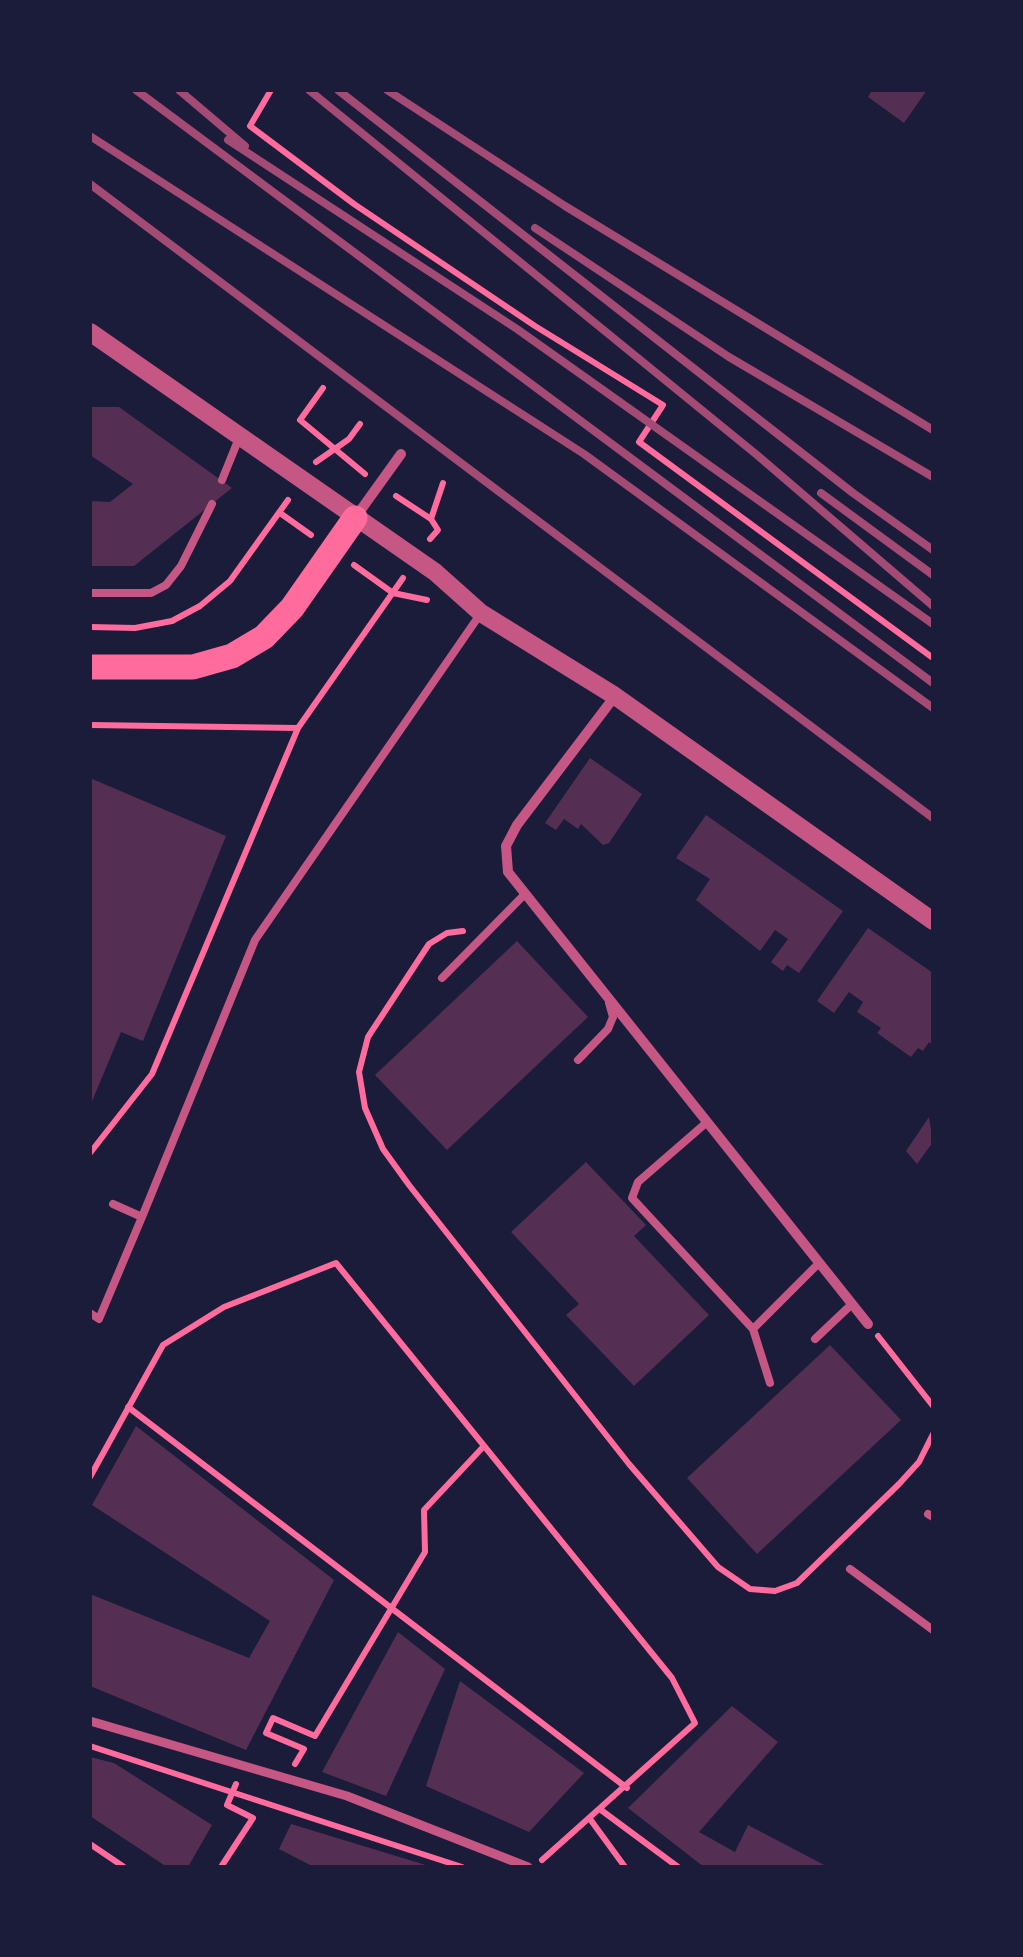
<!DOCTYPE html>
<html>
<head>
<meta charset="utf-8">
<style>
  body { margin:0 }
  #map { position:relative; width:1023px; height:1957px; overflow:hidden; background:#1b1b3a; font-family:Quicksand,sans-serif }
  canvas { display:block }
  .frame { position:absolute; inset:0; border:92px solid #1b1b3a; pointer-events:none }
</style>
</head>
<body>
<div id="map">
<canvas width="1023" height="1957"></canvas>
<div class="frame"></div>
</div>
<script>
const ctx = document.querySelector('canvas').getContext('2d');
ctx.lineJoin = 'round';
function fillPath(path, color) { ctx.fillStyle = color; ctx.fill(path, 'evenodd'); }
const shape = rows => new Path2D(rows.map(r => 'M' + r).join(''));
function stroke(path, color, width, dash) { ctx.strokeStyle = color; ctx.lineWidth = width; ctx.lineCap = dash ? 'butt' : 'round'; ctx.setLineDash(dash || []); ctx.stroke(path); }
fillPath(shape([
  [872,90,927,90,904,123,868,97],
  [90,407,119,407,232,488,134,566,90,566,90,501,110,502,133,484,90,455],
  [590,758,642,794,609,843,603,845,581,824,578,829,564,819,556,830,545,823],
  [90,778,226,836,143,1041,121,1032,90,1106],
  [706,815,843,911,799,973,787,965,783,971,771,962,788,939,775,930,760,951,696,900,710,879,676,858],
  [868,928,933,973,933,1045,929,1042,923,1051,918,1048,911,1057,877,1033,881,1028,857,1012,863,1002,849,992,834,1013,817,1001],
  [517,941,588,1017,447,1150,375,1075],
  [929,1117,933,1142,917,1164,906,1151],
  [586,1162,646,1225,634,1236,709,1315,634,1386,566,1315,579,1304,511,1232],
  [830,1345,901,1420,757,1554,687,1478],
  [136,1426,334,1580,246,1750,90,1686,90,1594,249,1658,270,1621,92,1505],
  [398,1632,445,1669,386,1796,322,1772],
  [460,1681,584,1773,529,1832,426,1786],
  [732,1706,778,1742,699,1832,735,1852,748,1825,828,1867,704,1867,628,1808],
  [90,1757,114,1763,212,1825,188,1867,167,1867,90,1816],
  [291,1824,429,1866,429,1867,314,1867,279,1849]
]), '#542f53');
stroke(shape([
  [271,90,250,126,354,204,535,326,663,405,639,442,933,658],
  [323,388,300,420,365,474],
  [316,462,349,439,360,424],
  [396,496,431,519,438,530,430,539],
  [280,513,311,535],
  [431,519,443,483],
  [354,565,393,593,427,600],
  [90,627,135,628,172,621,200,606,230,581,288,500],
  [90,725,298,728],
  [463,931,447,933,429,944,368,1037,359,1072,365,1108,383,1149,409,1185,629,1464,718,1567,750,1589,775,1591,797,1583,899,1484,919,1462,933,1434],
  [90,1153,152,1074,298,728,403,578],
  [878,1336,933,1406],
  [128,1407,627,1788],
  [90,1477,163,1345,224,1307,336,1263,672,1678,695,1723,542,1860],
  [90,1746,462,1867],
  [295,1764,304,1749,266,1733,273,1718,315,1736,425,1552,424,1510,484,1446],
  [601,1810,678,1867],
  [590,1819,625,1867],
  [90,1844,124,1867],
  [221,1867,253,1818,227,1805,236,1784]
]), '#ff6b9d', 6);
stroke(shape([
  [222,480,239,438],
  [90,593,151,593,166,585,181,566,212,504],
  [442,978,523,896],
  [578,1060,608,1029,613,1017,609,1003],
  [706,1123,638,1182,632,1198,753,1329],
  [113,1204,142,1217,255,940,481,613],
  [90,1313,99,1319,142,1217],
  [815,1339,852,1304],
  [770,1383,753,1329,819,1263],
  [928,1514,933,1517],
  [850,1569,933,1630]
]), '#c65784', 8);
stroke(shape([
  [90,1721,347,1796,528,1867]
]), '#c65784', 9);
stroke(shape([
  [355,518,401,454],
  [615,696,517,825,506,846,508,872,868,1324]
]), '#c65784', 10);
stroke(shape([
  [90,332,435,572,481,613,615,696,933,921]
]), '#c65784', 18);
stroke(shape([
  [90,667,193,667,232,656,264,637,292,608,355,518]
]), '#ff6b9d', 25);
stroke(shape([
  [136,90,933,683],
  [179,90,245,146],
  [309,90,757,455,933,606],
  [338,90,853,493,933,550],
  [387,90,565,206,933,430],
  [90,136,584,454,933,708],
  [228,140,517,329,933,624],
  [90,184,933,818],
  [535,228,729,357,933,477],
  [821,493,933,575]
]), '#a44b75', 8);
</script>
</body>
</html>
